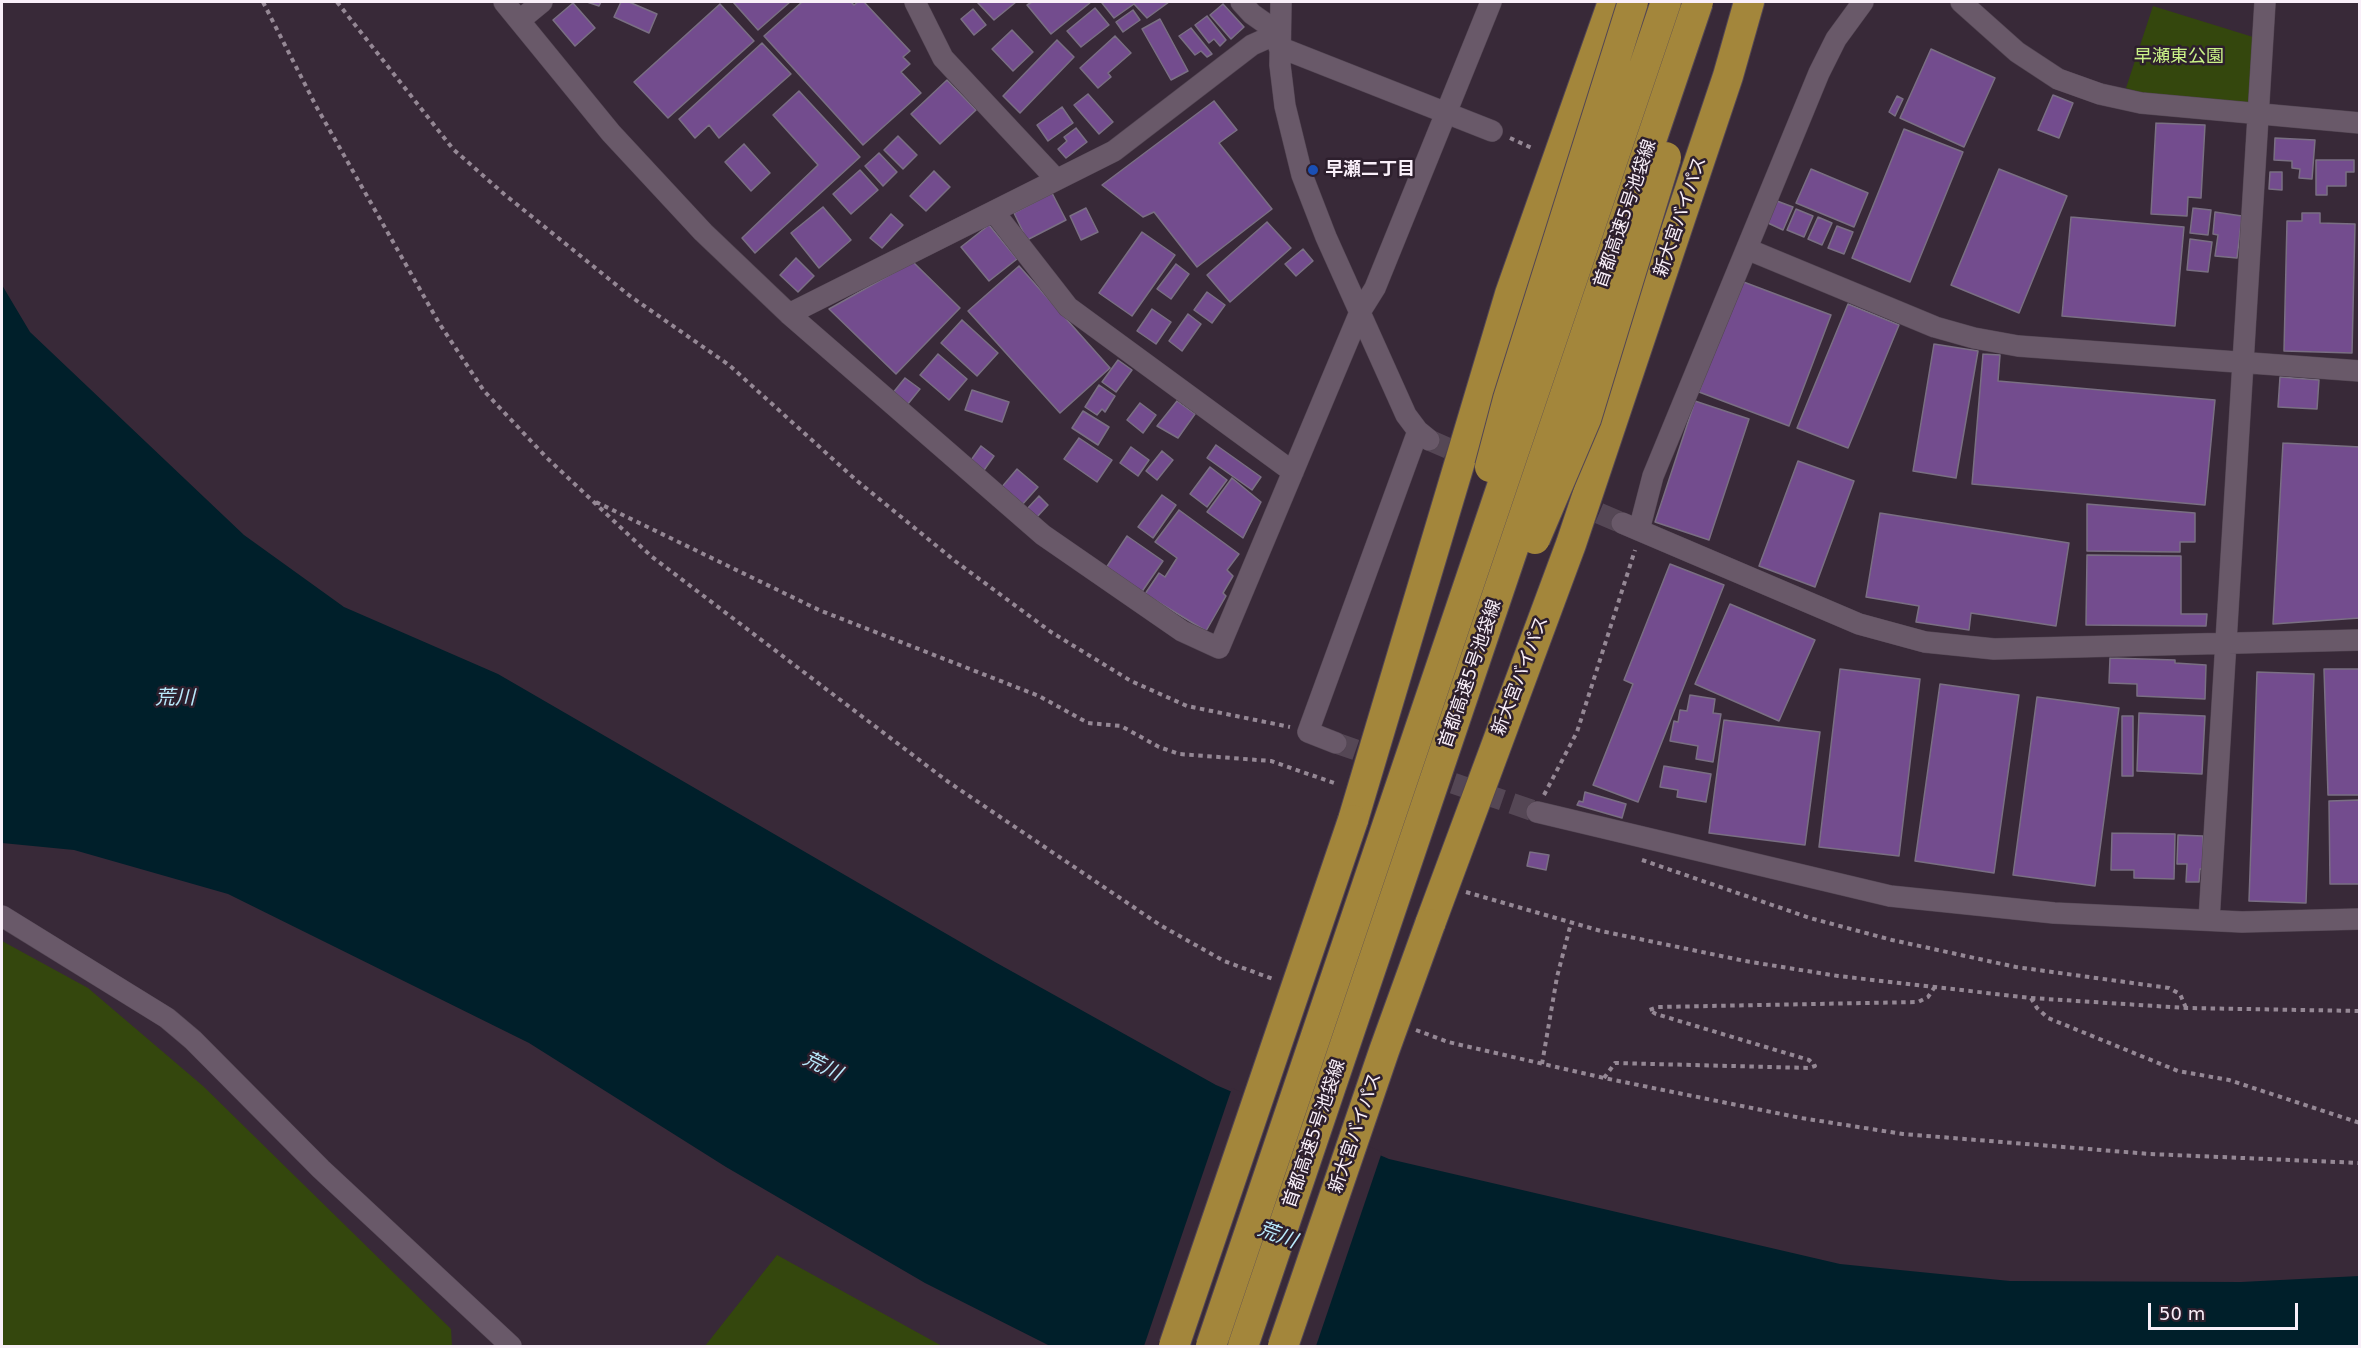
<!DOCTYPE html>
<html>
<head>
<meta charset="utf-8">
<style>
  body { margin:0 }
  #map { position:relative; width:2361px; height:1348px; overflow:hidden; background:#382938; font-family:"DejaVu Sans",sans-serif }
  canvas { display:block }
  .frame { position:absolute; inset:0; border:3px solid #f9eff9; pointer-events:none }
  .scale { position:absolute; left:2148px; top:1303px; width:150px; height:27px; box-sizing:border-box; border:3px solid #f9eff9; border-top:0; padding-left:8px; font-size:18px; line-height:21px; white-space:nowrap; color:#f9eff9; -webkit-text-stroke:4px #2d1f2d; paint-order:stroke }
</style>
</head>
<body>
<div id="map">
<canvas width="2361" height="1348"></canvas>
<div class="frame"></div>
<div class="scale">50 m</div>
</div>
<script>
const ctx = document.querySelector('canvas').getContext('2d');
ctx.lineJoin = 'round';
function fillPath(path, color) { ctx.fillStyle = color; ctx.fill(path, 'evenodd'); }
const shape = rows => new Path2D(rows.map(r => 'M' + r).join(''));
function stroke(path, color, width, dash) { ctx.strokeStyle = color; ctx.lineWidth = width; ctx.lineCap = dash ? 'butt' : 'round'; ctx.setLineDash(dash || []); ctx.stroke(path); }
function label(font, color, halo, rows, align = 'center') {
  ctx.font = font + ' "DejaVu Sans","Noto Sans JP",sans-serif'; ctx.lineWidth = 5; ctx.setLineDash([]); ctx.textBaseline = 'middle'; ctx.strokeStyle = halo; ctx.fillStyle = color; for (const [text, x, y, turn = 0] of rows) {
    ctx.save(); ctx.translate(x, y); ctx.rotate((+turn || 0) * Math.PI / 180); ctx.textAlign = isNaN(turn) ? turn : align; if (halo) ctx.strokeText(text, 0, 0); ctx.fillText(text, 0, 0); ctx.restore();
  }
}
fillPath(shape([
  [2153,6,2253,37,2249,105,2146,94,2126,88],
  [2,941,88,988,203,1086,451,1329,452,1346,2,1346],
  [777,1255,942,1346,705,1346]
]), '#34470d');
fillPath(shape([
  [2,285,30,332,244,535,344,607,498,674,995,962,1216,1085,1389,1159,1840,1264,2010,1281,2241,1282,2359,1276,2359,1346,1050,1346,925,1283,726,1167,529,1043,228,894,74,850,2,843]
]), '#001f2a');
fillPath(shape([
  [1232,1088,1382,1152,1316,1346,1144,1346]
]), '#382938');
const building = shape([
  [587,2,601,2,599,6,587,2],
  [621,2,629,2,657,14,649,33,614,17,621,2],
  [733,2,790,2,758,30,733,2],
  [802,2,851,2,854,5,858,2,864,2,910,51,903,57,910,64,901,72,921,93,863,145,764,36,802,2],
  [977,2,1016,2,994,20,977,2],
  [1032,2,1091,2,1051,34,1027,5,1032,2],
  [1105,2,1169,2,1147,18,1134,4,1114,18,1102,3,1105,2],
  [573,3,595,28,575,46,553,20,573,3],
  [720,4,754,41,668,118,634,82,720,4],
  [1223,4,1244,27,1231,39,1210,15,1223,4],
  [1095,8,1109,25,1081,47,1067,31,1095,8],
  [973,9,986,25,974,35,961,19,973,9],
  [1133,10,1140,20,1123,32,1116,22,1133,10],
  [1207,16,1226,40,1220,46,1214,39,1209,43,1195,25,1207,16],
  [1160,19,1188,71,1171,80,1142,29,1160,19],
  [1191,28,1212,54,1207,57,1201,51,1195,55,1179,36,1191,28],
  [1012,30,1033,52,1013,71,992,49,1012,30],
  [1115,36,1131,53,1108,73,1111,77,1098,88,1080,68,1115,36],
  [1057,40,1074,57,1020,113,1003,96,1057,40],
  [762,43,791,74,719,138,709,125,695,138,679,119,762,43],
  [1931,49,1995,78,1964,147,1900,118,1931,49],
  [947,80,976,110,940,144,911,114,947,80],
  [799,91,860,157,755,253,742,238,818,165,773,115,799,91],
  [1088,94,1113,122,1099,134,1074,105,1088,94],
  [2053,95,2073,103,2059,138,2038,130,2053,95],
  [1897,96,1903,99,1895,116,1889,112,1897,96],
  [1214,101,1237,130,1219,143,1272,209,1197,267,1154,212,1143,217,1102,185,1214,101],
  [1062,107,1073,123,1048,141,1037,125,1062,107],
  [2156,123,2205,125,2201,198,2188,197,2187,216,2151,214,2156,123],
  [1076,128,1087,142,1066,158,1058,149,1067,141,1064,137,1076,128],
  [1904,129,1963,152,1910,282,1852,258,1904,129],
  [898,136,917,155,903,169,884,150,898,136],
  [2275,138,2315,140,2312,179,2299,178,2300,169,2292,168,2292,161,2274,160,2275,138],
  [744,144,770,173,751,191,725,162,744,144],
  [879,153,897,172,883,186,865,166,879,153],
  [2316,160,2354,160,2354,172,2346,172,2346,186,2327,186,2327,195,2316,195,2316,160],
  [1811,169,1868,193,1854,227,1796,203,1811,169],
  [1999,169,2067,196,2019,313,1951,285,1999,169],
  [860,170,878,190,851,214,833,194,860,170],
  [934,171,950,187,926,211,910,196,934,171],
  [2270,172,2282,172,2282,190,2269,189,2270,172],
  [1052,193,1066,220,1027,240,1014,213,1052,193],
  [1777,201,1793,207,1783,230,1768,223,1777,201],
  [823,207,851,240,819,268,791,233,823,207],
  [1086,208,1098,232,1081,240,1070,216,1086,208],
  [2193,208,2211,210,2208,235,2190,233,2193,208],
  [1796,209,1813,216,1804,237,1787,230,1796,209],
  [2215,212,2242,216,2237,258,2215,256,2218,235,2213,234,2215,212],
  [2302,213,2320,213,2320,223,2355,224,2352,353,2284,351,2287,221,2302,221,2302,213],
  [891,214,903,225,882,248,870,238,891,214],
  [1818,217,1832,223,1822,245,1808,239,1818,217],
  [2071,217,2184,227,2175,326,2062,316,2071,217],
  [1267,222,1291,248,1230,302,1207,275,1267,222],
  [989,225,1017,259,989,281,961,247,989,225],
  [1837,226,1853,232,1844,254,1828,248,1837,226],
  [1142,232,1175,255,1132,316,1099,293,1142,232],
  [2190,239,2212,242,2208,272,2187,270,2190,239],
  [1303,249,1313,261,1296,276,1285,264,1303,249],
  [796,258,814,276,798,292,780,275,796,258],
  [913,262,960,308,896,374,829,309,913,262],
  [1176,264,1189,274,1171,299,1157,289,1176,264],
  [1019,266,1110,368,1060,413,968,311,1019,266],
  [1741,281,1831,315,1789,426,1699,392,1741,281],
  [1207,292,1225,305,1212,323,1194,310,1207,292],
  [1848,304,1899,325,1848,448,1797,428,1848,304],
  [1152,309,1171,322,1156,344,1137,331,1152,309],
  [1188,314,1201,324,1182,351,1169,341,1188,314],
  [962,320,998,353,977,376,941,343,962,320],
  [1934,344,1978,351,1956,478,1913,471,1934,344],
  [938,354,967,379,949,400,920,375,938,354],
  [1983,354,2000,355,1998,381,2215,400,2205,505,1972,484,1983,354],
  [1118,360,1132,370,1116,392,1102,382,1118,360],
  [2280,377,2319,380,2317,409,2278,407,2280,377],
  [905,378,920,389,907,405,892,394,905,378],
  [1099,385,1115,396,1105,412,1102,409,1097,415,1085,407,1099,385],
  [972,390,1009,402,1002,422,965,410,972,390],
  [1177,401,1195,414,1178,438,1157,426,1177,401],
  [1695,401,1749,419,1709,540,1655,522,1695,401],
  [1140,403,1156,415,1143,433,1127,420,1140,403],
  [1083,411,1109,427,1098,445,1072,428,1083,411],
  [1079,438,1112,460,1097,482,1064,459,1079,438],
  [2283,443,2360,447,2360,618,2273,624,2283,443],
  [1216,445,1261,477,1252,490,1207,458,1216,445],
  [981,446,994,456,982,473,969,463,981,446],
  [1131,447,1149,460,1138,476,1120,463,1131,447],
  [1162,451,1173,460,1157,480,1146,471,1162,451],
  [1798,461,1854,481,1815,587,1759,566,1798,461],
  [1210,467,1227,480,1207,507,1190,494,1210,467],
  [1017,469,1038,487,1021,506,1001,488,1017,469],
  [1232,478,1261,502,1243,538,1207,512,1232,478],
  [1162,495,1176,505,1153,538,1138,527,1162,495],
  [1039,496,1048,505,1036,518,1026,510,1039,496],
  [2087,504,2195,513,2195,542,2180,542,2180,552,2087,551,2087,504],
  [1179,510,1239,554,1227,570,1233,576,1223,593,1226,596,1206,631,1145,594,1159,573,1165,577,1177,558,1155,542,1179,510],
  [1880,513,2069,543,2056,626,1971,613,1969,630,1916,622,1919,606,1866,597,1880,513],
  [1127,536,1163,561,1141,593,1106,568,1127,536],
  [2087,555,2181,556,2181,614,2207,614,2206,626,2086,625,2087,555],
  [1670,564,1724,585,1638,802,1593,785,1633,684,1624,680,1670,564],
  [1730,604,1815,640,1779,721,1695,684,1730,604],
  [2110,658,2175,660,2175,663,2206,665,2205,699,2137,696,2137,684,2109,683,2110,658],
  [1840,669,1920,679,1899,856,1819,847,1840,669],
  [2324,669,2360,669,2360,795,2328,795,2324,669],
  [2257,672,2314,674,2306,903,2249,901,2257,672],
  [1940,684,2019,695,1994,873,1915,861,1940,684],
  [1690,695,1715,699,1713,713,1721,714,1713,762,1696,759,1698,746,1670,741,1674,721,1678,722,1680,710,1687,711,1690,695],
  [2037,697,2119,708,2095,886,2013,875,2037,697],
  [2139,713,2205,716,2202,774,2137,771,2139,713],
  [2122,716,2133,716,2133,776,2122,776,2122,716],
  [1724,720,1820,732,1805,845,1709,833,1724,720],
  [1664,766,1711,774,1706,802,1677,797,1678,790,1660,787,1664,766],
  [1585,792,1626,804,1622,818,1577,805,1579,801,1583,802,1585,792],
  [2360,800,2360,884,2330,884,2329,801,2360,800],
  [2112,833,2175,834,2174,879,2134,878,2134,870,2111,870,2112,833],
  [2178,835,2203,836,2203,869,2200,869,2199,882,2186,882,2187,864,2177,864,2178,835],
  [1530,852,1549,855,1546,870,1527,866,1530,852]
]);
fillPath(building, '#734c8e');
stroke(building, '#7a6f83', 1.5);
stroke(shape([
  [1429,440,1475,460],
  [1542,489,1622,523],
  [1336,743,1537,812]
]), '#554755', 21, [21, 10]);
const minor = shape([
  [504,2,611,133,703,232,789,314,1043,535,1182,631,1219,648,1360,312,1375,288,1491,2],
  [915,2,943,58,1056,179],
  [1241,2,1252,14,1279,33],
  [1281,2,1280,65,1285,106,1302,175,1326,237,1406,415,1418,431,1429,440],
  [1961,2,2017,52,2058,79,2100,94,2141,103,2360,123],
  [520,20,542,2],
  [1279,47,1492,131],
  [994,212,1068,307,1293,472],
  [1747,249,1935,327,1974,338,2018,346,2360,371],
  [789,314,1114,151,1252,45,1279,33],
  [1622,523,1859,624,1925,642,1994,649,2360,640],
  [1639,530,1653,476,1819,73,1836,39,1863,2],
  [1336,743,1308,732,1418,431],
  [1537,812,1890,896,2054,913,2242,922,2360,919],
  [2,916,167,1018,193,1040,321,1169,511,1346],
  [2209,920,2265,2]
]);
const highway = shape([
  [1353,820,1510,294,1613,2],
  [1430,924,1571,544,1728,76,1749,2]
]);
stroke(minor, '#534653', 22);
stroke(highway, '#534653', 32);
stroke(shape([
  [263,2,316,106,439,323,484,391,546,457,651,556,947,781,1160,925,1224,961,1273,979],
  [337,2,453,149,504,194,630,296,729,365,856,480,955,561,1051,632,1131,681,1187,706,1290,727],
  [1510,138,1532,148],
  [596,502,819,610,1039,696,1088,723,1121,726,1159,747,1179,754,1271,761,1337,784],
  [1544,795,1577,732,1635,550],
  [1642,860,1810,918,1892,940,2016,967,2169,988,2180,994,2186,1008],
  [1466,892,1601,931,1745,961,1838,976,2031,998,2186,1008,2360,1011],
  [2031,998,2037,1008,2048,1018,2178,1071,2229,1080,2360,1123],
  [1416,1030,1448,1042,1604,1078,1801,1118,1903,1134,2150,1154,2360,1163],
  [1542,1064,1557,977,1571,923],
  [1604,1078,1615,1063,1809,1068,1815,1066,1809,1060,1656,1014,1649,1010,1658,1007,1918,1002,1928,997,1934,988]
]), '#958895', 4, [4.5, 4.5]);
stroke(minor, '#695969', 21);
stroke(highway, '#a3863b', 30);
const highwayBridge = shape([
  [1490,467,1508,399,1633,2],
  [1535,539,1586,419,1666,157],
  [1174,1346,1353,820],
  [1211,1346,1666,2],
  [1243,1346,1698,2],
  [1283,1346,1384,1051,1430,924]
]);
stroke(highwayBridge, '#534653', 32, []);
stroke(highwayBridge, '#a3863b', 30);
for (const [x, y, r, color] of [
  [1313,170,6,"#1a4fb4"]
]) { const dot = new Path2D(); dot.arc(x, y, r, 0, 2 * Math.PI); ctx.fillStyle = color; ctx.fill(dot); stroke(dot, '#2d1f2d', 2); }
label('18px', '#caf287', '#2d1f2d', [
  ["早瀬東公園",2179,57]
]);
label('bold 18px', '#f9eff9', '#2d1f2d', [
  ["早瀬二丁目",1325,170]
], 'left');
label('18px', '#f9eff9', '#2d1f2d', [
  ["首都高速5号池袋線",1626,214,-71],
  ["新大宮バイパス",1681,217,-71],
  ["首都高速5号池袋線",1471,674,-71],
  ["新大宮バイパス",1521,676,-69],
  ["新大宮バイパス",1356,1133,-71],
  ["首都高速5号池袋線",1315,1134,-71]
]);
label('italic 20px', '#b9eafc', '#2d1f2d', [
  ["荒川",175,699],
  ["荒川",822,1067,26],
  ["荒川",1277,1236,20]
]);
</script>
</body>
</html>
